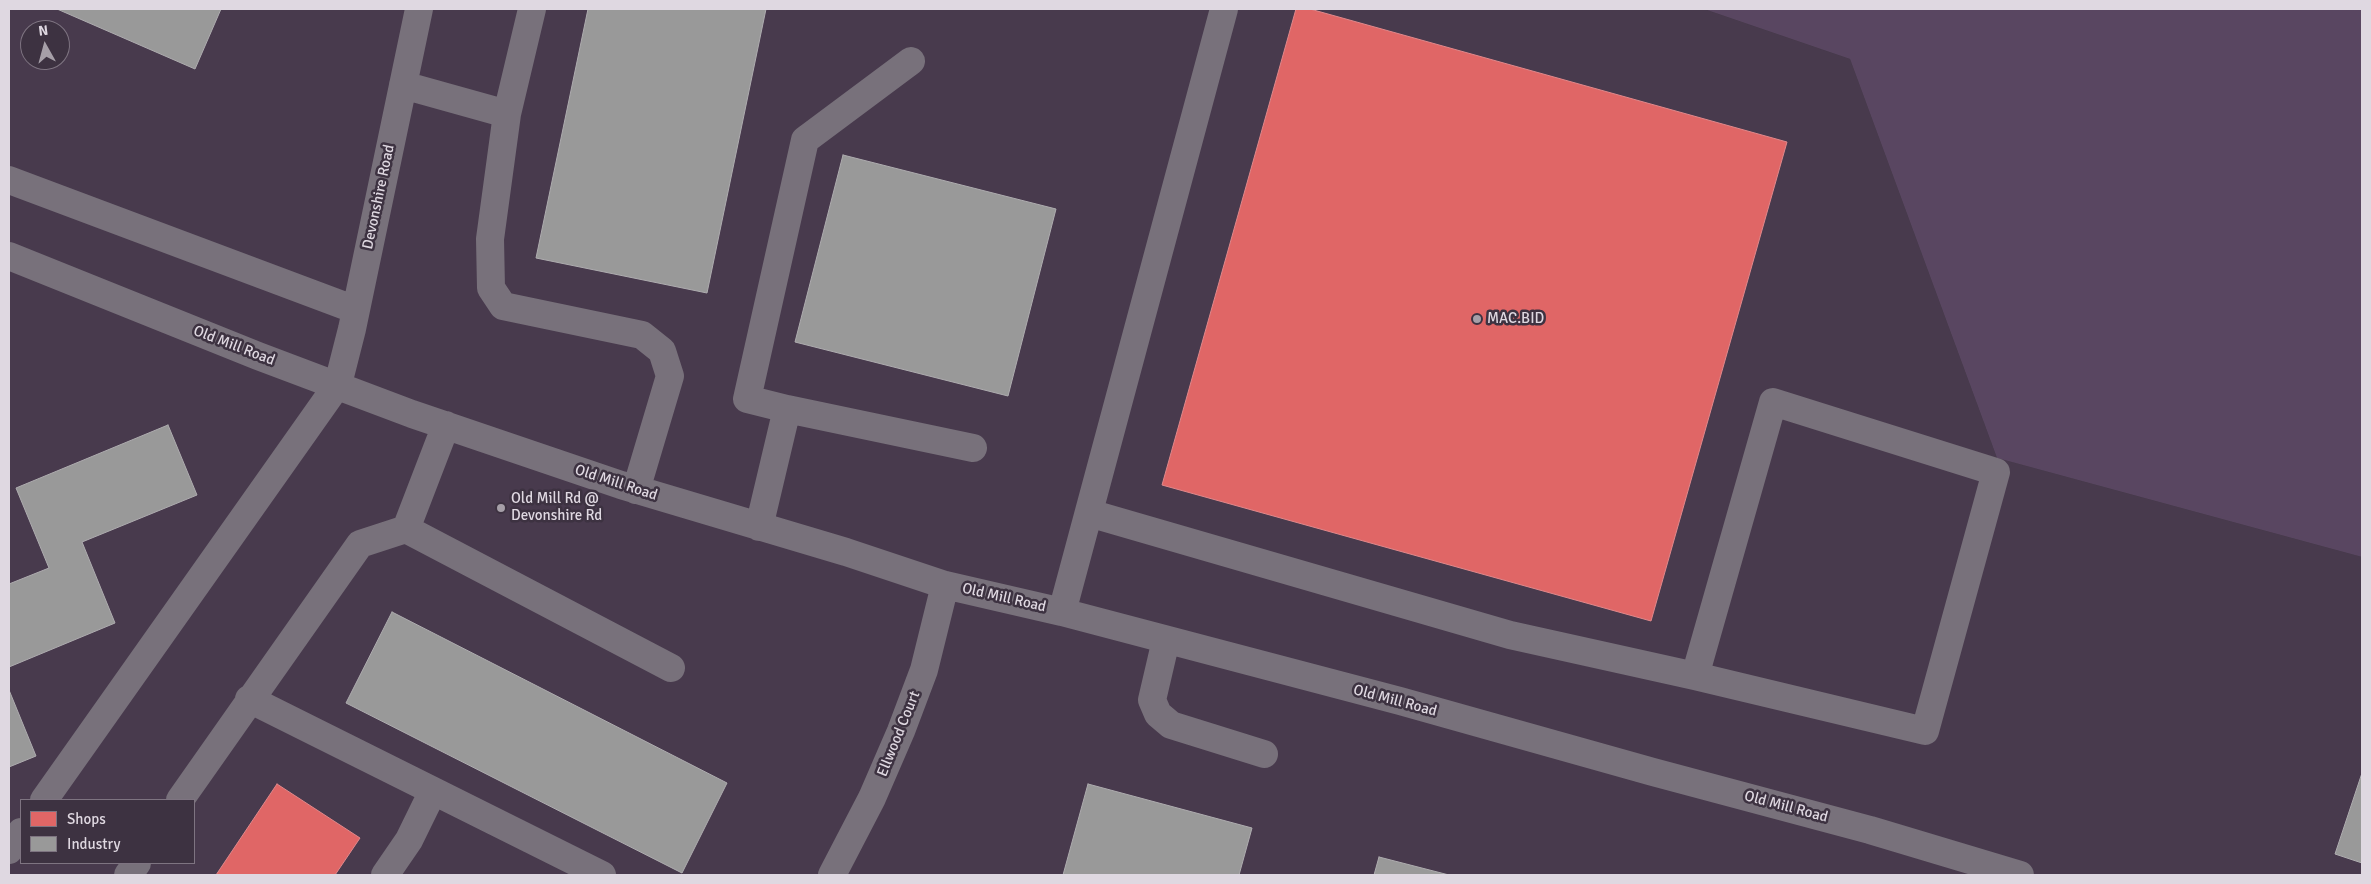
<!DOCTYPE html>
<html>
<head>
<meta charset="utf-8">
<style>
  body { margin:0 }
  #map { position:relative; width:2371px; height:884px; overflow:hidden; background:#3c363e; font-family:Signika,sans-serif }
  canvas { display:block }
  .frame { position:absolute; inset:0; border:10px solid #dfd8e1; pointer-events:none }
  .legend { position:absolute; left:20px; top:799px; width:175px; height:65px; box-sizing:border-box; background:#3d3241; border:1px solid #7e7481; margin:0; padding:6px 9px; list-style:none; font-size:15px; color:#dfd8e1 }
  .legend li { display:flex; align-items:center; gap:10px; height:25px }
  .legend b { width:25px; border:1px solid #7e7481 }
  .north { position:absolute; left:20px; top:20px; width:50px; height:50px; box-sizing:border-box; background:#3d3241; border:1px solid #7e7481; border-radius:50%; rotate:353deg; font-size:14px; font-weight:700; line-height:20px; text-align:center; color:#dfd8e1 }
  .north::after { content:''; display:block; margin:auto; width:18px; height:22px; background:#a69fa8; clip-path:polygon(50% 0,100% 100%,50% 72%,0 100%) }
</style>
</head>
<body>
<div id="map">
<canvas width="2371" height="884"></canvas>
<div class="frame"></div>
<ul class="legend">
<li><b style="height:14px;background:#e06666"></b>Shops</li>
<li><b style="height:14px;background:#999"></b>Industry</li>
</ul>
<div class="north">N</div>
</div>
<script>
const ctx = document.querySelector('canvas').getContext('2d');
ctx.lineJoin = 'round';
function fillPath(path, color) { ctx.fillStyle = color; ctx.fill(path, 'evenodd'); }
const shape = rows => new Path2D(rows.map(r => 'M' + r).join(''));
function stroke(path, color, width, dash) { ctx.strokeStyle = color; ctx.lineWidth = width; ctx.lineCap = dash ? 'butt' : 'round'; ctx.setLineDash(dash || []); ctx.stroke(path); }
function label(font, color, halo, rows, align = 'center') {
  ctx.font = font + ' Signika,sans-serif'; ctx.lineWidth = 5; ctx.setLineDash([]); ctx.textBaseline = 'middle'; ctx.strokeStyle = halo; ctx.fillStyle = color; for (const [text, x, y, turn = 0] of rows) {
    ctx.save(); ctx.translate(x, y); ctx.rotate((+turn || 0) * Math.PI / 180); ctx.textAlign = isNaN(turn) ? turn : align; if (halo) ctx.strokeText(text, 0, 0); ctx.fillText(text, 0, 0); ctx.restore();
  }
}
fillPath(shape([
  [9,9,1704,9,1850,59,1997,458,2362,557,2362,875,9,875],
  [30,30,60,30,60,60,30,60],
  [21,800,194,800,194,863,21,863]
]), '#483a4d');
fillPath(shape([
  [1704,9,2362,9,2362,557,1997,458,1850,59]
]), '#594661');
const shops = shape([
  [1296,9,1310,9,1787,142,1651,621,1162,485,1296,9],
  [277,784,360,838,335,875,216,875,277,784]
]);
fillPath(shops, '#e06666');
stroke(shops, '#e0888b', 1);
const industry = shape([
  [57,9,221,9,195,69,57,9],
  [588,9,766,9,707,293,536,258,588,9],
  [843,155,1056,209,1008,396,795,342,843,155],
  [168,425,197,495,82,542,115,623,9,667,9,584,49,568,16,488,168,425],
  [392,612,727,783,682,873,346,703,392,612],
  [9,690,36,756,9,767,9,690],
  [2362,773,2362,863,2335,854,2362,773],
  [1088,784,1252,828,1239,875,1063,875,1088,784],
  [1379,857,1449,875,1374,875,1379,857]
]);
fillPath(industry, '#999');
stroke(industry, '#aeacaf', 1);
stroke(shape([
  [403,85,507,114,532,9],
  [507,114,490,239,491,288,503,306,642,335,662,351,670,376,636,490],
  [9,180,356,310],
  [9,256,258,356,412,414,621,485,846,552,945,585,1062,612,1400,701,1653,772,1870,830,2020,875],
  [787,409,973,448],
  [1089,513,1510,635,1695,676,1925,731,1996,472,1773,402,1695,676],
  [759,527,787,409,747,399,805,140,911,61],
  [406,529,671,668],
  [1062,612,1224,9],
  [1166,640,1152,700,1158,714,1171,725,1264,754],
  [249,699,602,875],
  [44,800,338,384,352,329,419,9],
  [180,800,360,544,406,529,446,425],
  [9,850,21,832],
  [128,875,137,863],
  [385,875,409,840,433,791],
  [832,875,872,798,901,731,924,670,945,585]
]), '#78717b', 28);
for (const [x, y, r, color] of [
  [1477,319,5,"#a69fa8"],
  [501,508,5,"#a69fa8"]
]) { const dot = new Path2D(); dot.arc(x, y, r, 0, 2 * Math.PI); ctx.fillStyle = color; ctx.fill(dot); stroke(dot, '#3d3241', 2); }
label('15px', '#dfd8e1', '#3d3241', [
  ["Devonshire Road",379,197,-78],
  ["Old Mill Road",234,346,21],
  ["Old Mill Road",616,483,18],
  ["Old Mill Road",1004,598,13],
  ["Old Mill Road",1395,701,15],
  ["Ellwood Court",899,734,-68],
  ["Old Mill Road",1786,807,15]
]);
label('15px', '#dfd8e1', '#3d3241', [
  ["MAC.BID",1487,319],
  ["Old Mill Rd @",511,499],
  ["Devonshire Rd",511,516]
], 'left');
</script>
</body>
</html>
